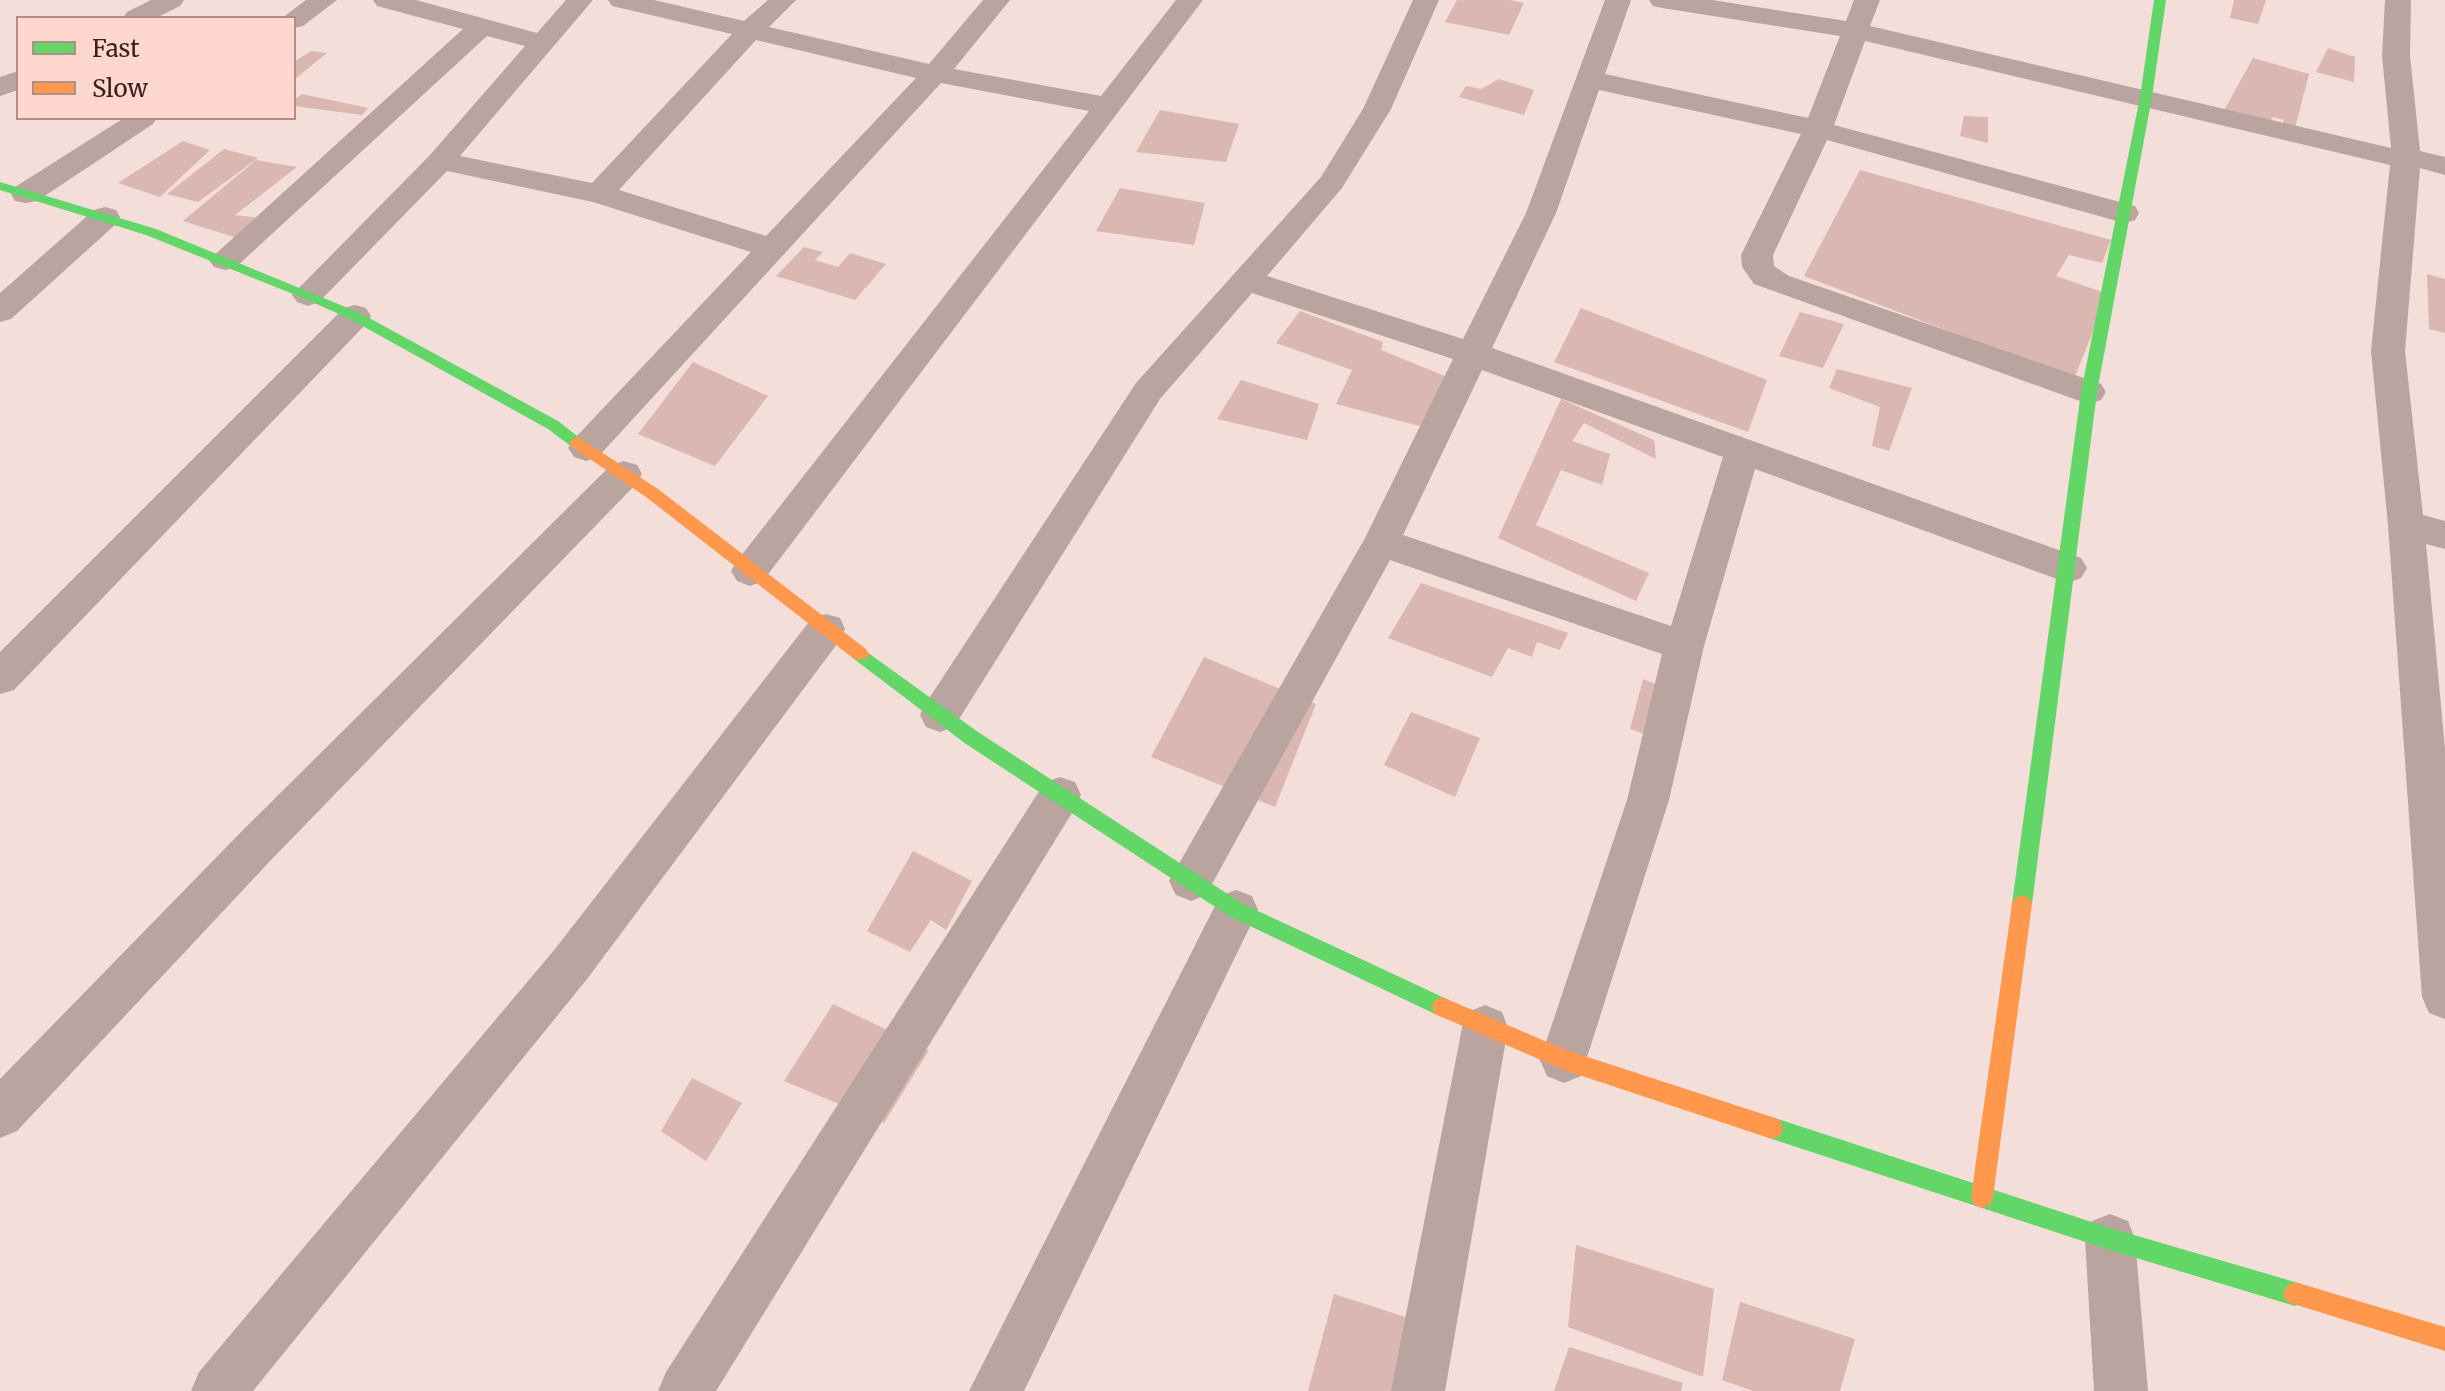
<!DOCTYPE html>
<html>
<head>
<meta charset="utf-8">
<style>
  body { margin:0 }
  #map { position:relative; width:2445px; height:1391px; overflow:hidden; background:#f4deda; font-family:Merriweather,serif }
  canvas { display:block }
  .legend { position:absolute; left:16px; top:16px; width:280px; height:104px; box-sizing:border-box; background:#ffd7cf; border:2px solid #b08f88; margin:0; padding:10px 14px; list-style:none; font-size:24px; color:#39221d }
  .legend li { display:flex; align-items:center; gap:16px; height:40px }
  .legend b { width:40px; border:2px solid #b08f88 }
</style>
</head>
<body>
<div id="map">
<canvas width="2445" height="1391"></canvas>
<ul class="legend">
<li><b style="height:10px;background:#63d668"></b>Fast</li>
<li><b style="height:10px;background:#ff974d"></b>Slow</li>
</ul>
</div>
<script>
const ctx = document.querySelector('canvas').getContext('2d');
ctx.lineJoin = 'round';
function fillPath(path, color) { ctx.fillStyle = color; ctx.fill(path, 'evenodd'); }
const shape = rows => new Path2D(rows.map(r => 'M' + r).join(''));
fillPath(shape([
  [1457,0,1510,0,1524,3,1509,35,1445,22],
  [2234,0,2266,0,2258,24,2230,18],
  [2328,48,2355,57,2354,82,2316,72],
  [311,51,327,53,294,80,294,62],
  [2253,58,2309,74,2295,128,2282,125,2284,120,2273,117,2268,125,2222,114],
  [1499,79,1534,90,1524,115,1459,97,1466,86,1481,89],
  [302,94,368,108,362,115,294,106,294,100],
  [1160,110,1239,124,1226,162,1136,152],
  [1964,116,1988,117,1988,143,1960,136],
  [183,141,210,150,160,197,118,183],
  [224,149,258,158,198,202,167,194],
  [256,160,297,167,235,215,268,219,243,240,183,221],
  [1860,170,2111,240,2102,263,2069,255,2056,276,2108,294,2074,379,1804,276],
  [1120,188,1205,203,1194,245,1096,231],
  [804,247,823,252,815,260,838,267,850,253,886,264,855,300,776,276],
  [2427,274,2445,279,2445,333,2429,329],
  [1581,308,1767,380,1748,432,1554,362],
  [1300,311,1383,342,1381,350,1457,381,1427,428,1336,404,1352,370,1276,343],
  [1800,312,1844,324,1823,368,1779,356],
  [693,362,768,396,715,466,638,434],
  [1837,369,1912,388,1889,451,1872,446,1880,407,1829,388],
  [1241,380,1319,404,1307,440,1217,419],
  [1561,399,1654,440,1656,459,1584,423,1572,441,1610,454,1602,485,1561,470,1536,525,1649,573,1636,601,1498,538],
  [1421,583,1568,633,1560,650,1537,642,1532,657,1508,648,1492,677,1388,638],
  [1204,657,1316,704,1275,807,1151,757],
  [1643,679,1687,697,1673,744,1630,729],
  [1411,712,1480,738,1455,797,1384,765],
  [913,851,972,881,946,930,931,920,910,952,867,931],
  [833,1004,929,1050,884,1123,784,1081],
  [692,1078,742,1103,706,1161,661,1131],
  [1576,1245,1714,1289,1703,1377,1568,1327],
  [1334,1294,1415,1320,1401,1391,1308,1391],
  [1740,1302,1855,1339,1840,1391,1753,1391,1722,1380],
  [1569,1347,1683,1383,1681,1391,1554,1391]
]), '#dbb7b1');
fillPath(shape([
  [151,0,184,0,180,6,156,18,123,18,127,12,151,0],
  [306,0,337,0,303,26,294,28,294,18,282,18,306,0],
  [373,0,416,0,537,33,566,0,593,0,460,156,592,183,732,34,612,6,608,0,654,0,744,21,768,0,796,0,769,27,929,64,983,0,1010,0,954,69,1101,96,1176,0,1203,0,763,581,750,586,737,581,731,571,737,561,1089,111,941,83,598,457,586,461,574,457,568,448,574,439,751,252,593,202,447,171,319,302,308,306,297,302,292,295,430,155,525,46,487,36,236,267,225,270,214,267,209,260,463,29,377,6,373,0],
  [756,40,916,78,766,236,619,190,756,40],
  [1413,0,1439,0,1391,109,1342,188,1267,276,1463,339,1526,213,1605,0,1631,0,1605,74,1808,118,1840,36,1662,8,1653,6,1649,0,1712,0,1846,21,1854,0,1880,0,1870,26,2391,148,2382,56,2385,0,2411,0,2410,56,2420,151,2445,157,2445,175,2420,168,2405,351,2423,515,2445,521,2445,549,2426,544,2445,749,2445,1019,2429,1013,2422,997,2388,525,2371,351,2390,165,1865,41,1834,125,2135,206,2139,213,2135,220,2124,223,1827,140,1773,255,1774,266,1789,276,2101,384,2106,392,2101,400,2089,404,2077,400,1754,284,1742,267,1741,255,1801,134,1599,90,1556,213,1492,348,2081,558,2087,568,2081,578,2068,583,1755,469,1704,646,1669,800,1581,1076,1564,1083,1547,1076,1540,1060,1627,800,1662,654,1390,560,1206,895,1191,901,1176,895,1169,881,1365,538,1453,359,1252,293,1160,399,954,727,940,732,926,727,920,715,926,703,1136,383,1321,177,1363,109,1413,0],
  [1482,370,1723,457,1671,626,1403,535,1482,370],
  [18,71,18,90,0,96,0,77,18,71],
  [124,118,157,118,153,124,37,201,26,203,15,201,11,194,15,187,124,118],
  [105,207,116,210,120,217,116,224,11,319,0,322,0,293,94,210,105,207],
  [355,305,366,308,371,316,366,324,14,690,0,694,0,652,344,308,355,305],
  [624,461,637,465,642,474,637,483,272,859,17,1131,0,1138,0,1079,242,831,611,465,624,461],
  [826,614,840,618,845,629,840,640,587,979,253,1391,191,1391,199,1372,555,949,812,618,826,614],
  [1060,777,1075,782,1081,795,1075,808,716,1391,658,1391,666,1372,1045,782,1060,777],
  [1236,890,1252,896,1258,910,1024,1391,969,1391,1220,896,1236,890],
  [1485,1005,1502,1012,1508,1028,1445,1391,1391,1391,1462,1028,1468,1012,1485,1005],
  [2110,1214,2128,1221,2135,1239,2148,1391,2094,1391,2085,1239,2092,1221,2110,1214]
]), '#b9a4a0');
fillPath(shape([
  [2154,0,2166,0,2152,97,2097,392,2032,904,2029,910,2022,913,2015,910,2012,904,2081,392,2140,97,2154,0],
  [0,182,156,229,360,313,558,421,586,443,578,449,572,447,548,429,350,319,303,298,146,235,0,190,0,182],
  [860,647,978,732,1243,904,1449,1000,1452,1007,1449,1014,1442,1017,1435,1014,1229,916,966,744,854,659,851,654,854,649,860,647],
  [1772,1117,2110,1228,2295,1282,2303,1286,2307,1294,2303,1302,2295,1306,2110,1250,1772,1139,1764,1136,1761,1128,1764,1120,1772,1117]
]), '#63d668');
fillPath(shape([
  [578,437,658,489,866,649,869,654,866,659,854,659,646,497,572,447,570,443,572,439,578,437],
  [2022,895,2029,898,2032,904,1993,1197,1990,1205,1982,1208,1974,1205,1971,1197,2012,904,2015,898,2022,895],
  [1442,997,1566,1050,1772,1117,1780,1120,1783,1128,1780,1136,1772,1139,1564,1070,1435,1014,1432,1007,1435,1000,1442,997],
  [2295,1282,2445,1327,2445,1351,2287,1302,2283,1294,2287,1286,2295,1282]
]), '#ff974d');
</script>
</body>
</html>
